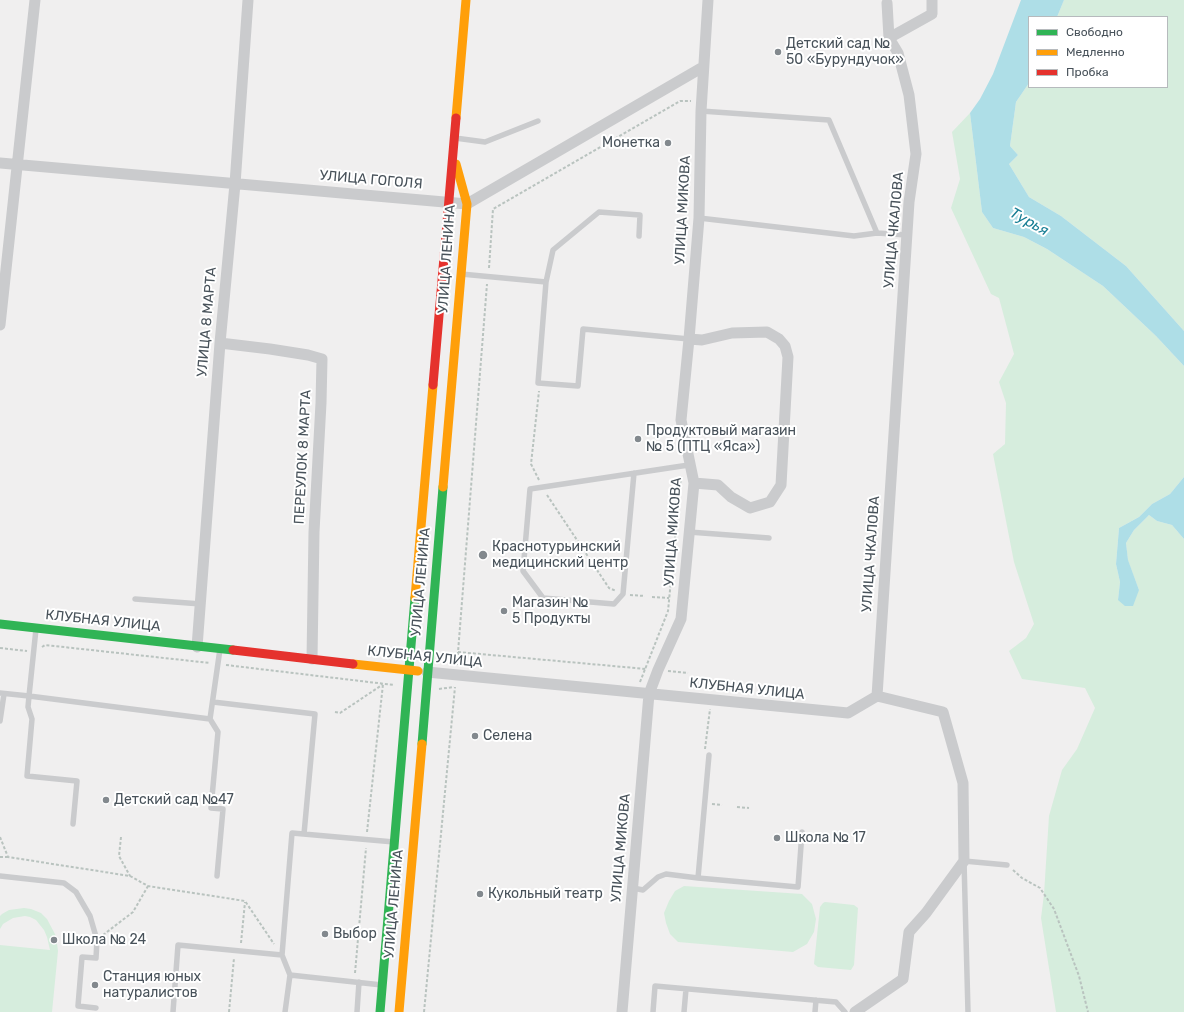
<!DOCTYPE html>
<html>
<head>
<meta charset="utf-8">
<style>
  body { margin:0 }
  #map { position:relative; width:1184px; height:1012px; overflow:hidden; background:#f0efef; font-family:Rubik,sans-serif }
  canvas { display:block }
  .legend { position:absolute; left:1028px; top:16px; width:140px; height:72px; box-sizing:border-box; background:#fff; border:1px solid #b6babd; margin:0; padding:5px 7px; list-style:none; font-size:12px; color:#48525a }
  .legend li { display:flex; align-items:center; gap:8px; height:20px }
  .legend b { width:20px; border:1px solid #b6babd }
</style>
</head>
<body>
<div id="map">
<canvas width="1184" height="1012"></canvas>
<ul class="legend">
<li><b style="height:5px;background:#30b455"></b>Свободно</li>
<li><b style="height:5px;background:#ff9f0a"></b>Медленно</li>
<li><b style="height:5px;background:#e5322d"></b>Пробка</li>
</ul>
</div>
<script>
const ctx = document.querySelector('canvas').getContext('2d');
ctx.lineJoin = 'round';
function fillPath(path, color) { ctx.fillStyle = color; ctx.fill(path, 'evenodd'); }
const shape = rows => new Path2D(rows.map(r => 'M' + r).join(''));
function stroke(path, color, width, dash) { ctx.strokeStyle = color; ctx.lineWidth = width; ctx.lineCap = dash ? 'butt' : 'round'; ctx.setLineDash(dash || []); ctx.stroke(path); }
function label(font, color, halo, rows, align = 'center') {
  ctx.font = font + ' Rubik,sans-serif'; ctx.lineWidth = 4; ctx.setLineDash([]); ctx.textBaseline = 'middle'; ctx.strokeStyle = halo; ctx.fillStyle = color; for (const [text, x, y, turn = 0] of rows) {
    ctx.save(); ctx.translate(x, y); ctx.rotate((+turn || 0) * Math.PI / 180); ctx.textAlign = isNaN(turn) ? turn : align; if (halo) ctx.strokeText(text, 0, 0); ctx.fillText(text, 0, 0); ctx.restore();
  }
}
fillPath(shape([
  [1064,0,1184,0,1184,331,1126,266,1061,216,1029,197,1009,164,1018,155,1010,146,1016,102,1029,83,1029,87,1167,87,1167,17,1057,17],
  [970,113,982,212,993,228,1024,237,1047,249,1103,286,1156,336,1184,366,1184,477,1170,494,1152,504,1139,517,1119,528,1116,564,1120,582,1118,600,1139,590,1128,561,1126,543,1134,530,1149,515,1157,521,1172,525,1184,539,1184,1012,1056,1012,1041,918,1044,894,1049,816,1062,770,1077,749,1095,708,1085,688,1022,679,1009,651,1026,638,1034,624,1014,562,993,454,1005,444,1006,403,999,382,1014,354,999,298,991,294,951,208,960,179,952,132],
  [684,886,802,894,812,904,816,919,814,932,807,944,793,952,678,942,670,934,666,923,664,913,669,901,675,891],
  [825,902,854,905,858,908,854,965,851,970,818,967,814,964,820,907,823,903],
  [24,908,31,909,41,913,47,919,56,936,58,951,52,1012,0,1012,0,945,50,950,47,937,44,930,36,920,30,917,25,916,13,918,3,924,0,929,0,916,2,914,9,910]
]), '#d6eddd');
fillPath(shape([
  [1021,0,1064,0,1057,17,1029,17,1029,83,1016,102,1010,146,1018,155,1009,164,1029,197,1061,216,1126,266,1184,331,1184,366,1156,336,1103,286,1047,249,1024,237,993,228,982,212,970,113,980,99,993,74],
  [1184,477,1184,539,1172,525,1157,521,1149,515,1134,530,1126,543,1128,560,1139,590,1133,606,1125,606,1118,600,1120,582,1116,564,1119,528,1139,517,1152,504,1170,494]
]), '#aedee7');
stroke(shape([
  [489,268,493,209,680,101,691,101],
  [539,480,531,464,539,391],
  [547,495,609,588,616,591],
  [630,595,645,596],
  [652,597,669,598],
  [42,647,45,645,210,663],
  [0,648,27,651],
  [458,652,646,669],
  [226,665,394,685],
  [457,665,487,284],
  [668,671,688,673],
  [640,682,668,611,681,476],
  [439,689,454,687],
  [335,712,340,713,382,685],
  [705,749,710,709],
  [712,804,722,805],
  [737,807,749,808],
  [367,832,383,684],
  [0,837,8,857,130,876,148,886,245,901,274,944],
  [121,837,119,856,130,876],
  [0,857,8,857],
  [1013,870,1022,878,1040,888,1054,909,1079,976,1088,1012],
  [103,935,133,912,148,886],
  [241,943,245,902],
  [355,973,366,848],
  [229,1012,234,958],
  [424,1012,455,687]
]), '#b9c3bf', 2, [3, 2]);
stroke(shape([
  [701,111,829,120,877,233,907,235],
  [455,138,485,142,538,121],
  [699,218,854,236,877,233],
  [461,274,546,282,553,250,599,212,640,215,639,236],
  [546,282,538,383,578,386,583,329,689,339],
  [634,473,623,594,614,604,543,598,523,571,530,489,682,466,690,465],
  [689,532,769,538],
  [135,599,201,604],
  [0,693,29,696,36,629],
  [213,702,315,714,304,834],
  [210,719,218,732,211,808,223,809,217,876],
  [0,721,4,694],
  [73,824,77,781,27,776,32,719,28,707,29,696,210,719,220,649],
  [0,876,64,883,76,892,90,916,97,940,96,958,82,957,78,1006,96,1008],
  [698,878,798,887,802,832],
  [633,888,643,890,658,877,666,874,698,878,709,755],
  [382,985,290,975,282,955,292,833,394,842],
  [173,1012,178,945,282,955],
  [285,1012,290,975],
  [357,1012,359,982],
  [653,1012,655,986,836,1002,845,1012],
  [684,1012,686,989],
  [815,1012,816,1000],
  [968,1012,964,861,1007,865]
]), '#cacbcd', 5.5);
stroke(shape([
  [889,38,932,14,932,0],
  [0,163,467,204,703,67],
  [0,325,35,0],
  [689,339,702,340,732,333,767,332,779,339,785,346,788,357,781,485,770,502,750,508,731,497,718,485,694,483],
  [220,343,270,349,308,355,322,359,321,403,314,532,312,659],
  [197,647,220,343,235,184,248,0],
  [427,672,848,713,877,696],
  [877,696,909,202,916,154,909,95,898,53,889,38,887,3],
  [622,1012,649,694,658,670,681,619,694,483,681,420,689,339,699,218,701,111,708,0],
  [855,1012,903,979,909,932,926,913,964,861,963,783,943,712,877,696]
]), '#cacbcd', 11);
stroke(shape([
  [0,624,233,650],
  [422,744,443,487],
  [380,1012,415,598]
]), '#30b455', 9);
stroke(shape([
  [456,118,466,0],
  [443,487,467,204,456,164],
  [415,598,433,385],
  [353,664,418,671],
  [399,1012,422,744]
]), '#ff9f0a', 9);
stroke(shape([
  [433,385,456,118],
  [233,650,353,664]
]), '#e5322d', 9);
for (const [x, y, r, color] of [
  [778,52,4,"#83898e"],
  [668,143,4,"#83898e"],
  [638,439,4,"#83898e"],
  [483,555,5,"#83898e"],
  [504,611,4,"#83898e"],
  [475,736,4,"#83898e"],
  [106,800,4,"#83898e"],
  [777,838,4,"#83898e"],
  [480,894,4,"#83898e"],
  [325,934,4,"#83898e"],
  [54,940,4,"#83898e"],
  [95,985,4,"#83898e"]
]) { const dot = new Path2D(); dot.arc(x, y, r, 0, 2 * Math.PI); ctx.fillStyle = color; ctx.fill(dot); stroke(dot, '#fff', 1.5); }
label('14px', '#48525a', '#fff', [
  ["Детский сад №",786,44],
  ["50 «Бурундучок»",786,60],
  ["Монетка",660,143,"right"],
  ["Продуктовый магазин",646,431],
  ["№ 5 (ПТЦ «Яса»)",646,447],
  ["Краснотурьинский",492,547],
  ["медицинский центр",492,563],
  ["Магазин №",512,603],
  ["5 Продукты",512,619],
  ["Селена",483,736],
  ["Детский сад №47",114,800],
  ["Школа № 17",785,838],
  ["Кукольный театр",488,894],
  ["Выбор",333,934],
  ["Школа № 24",62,940],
  ["Станция юных",103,977],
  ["натуралистов",103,993]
], 'left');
label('14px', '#48525a', '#fff', [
  ["УЛИЦА ГОГОЛЯ",371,180,5],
  ["УЛИЦА МИКОВА",683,210,-87],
  ["УЛИЦА ЧКАЛОВА",894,230,-85],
  ["УЛИЦА ЛЕНИНА",447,259,-86],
  ["УЛИЦА 8 МАРТА",207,322,-85],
  ["ПЕРЕУЛОК 8 МАРТА",303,457,-87],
  ["УЛИЦА МИКОВА",673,532,-86],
  ["УЛИЦА ЧКАЛОВА",871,554,-86],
  ["УЛИЦА ЛЕНИНА",421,582,-85],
  ["КЛУБНАЯ УЛИЦА",103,621,6],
  ["КЛУБНАЯ УЛИЦА",425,657,6],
  ["КЛУБНАЯ УЛИЦА",747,689,6],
  ["УЛИЦА МИКОВА",621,848,-85],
  ["УЛИЦА ЛЕНИНА",394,904,-85]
]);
label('italic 15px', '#197f95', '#fff', [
  ["Турья",1029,222,29]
]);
</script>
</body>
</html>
